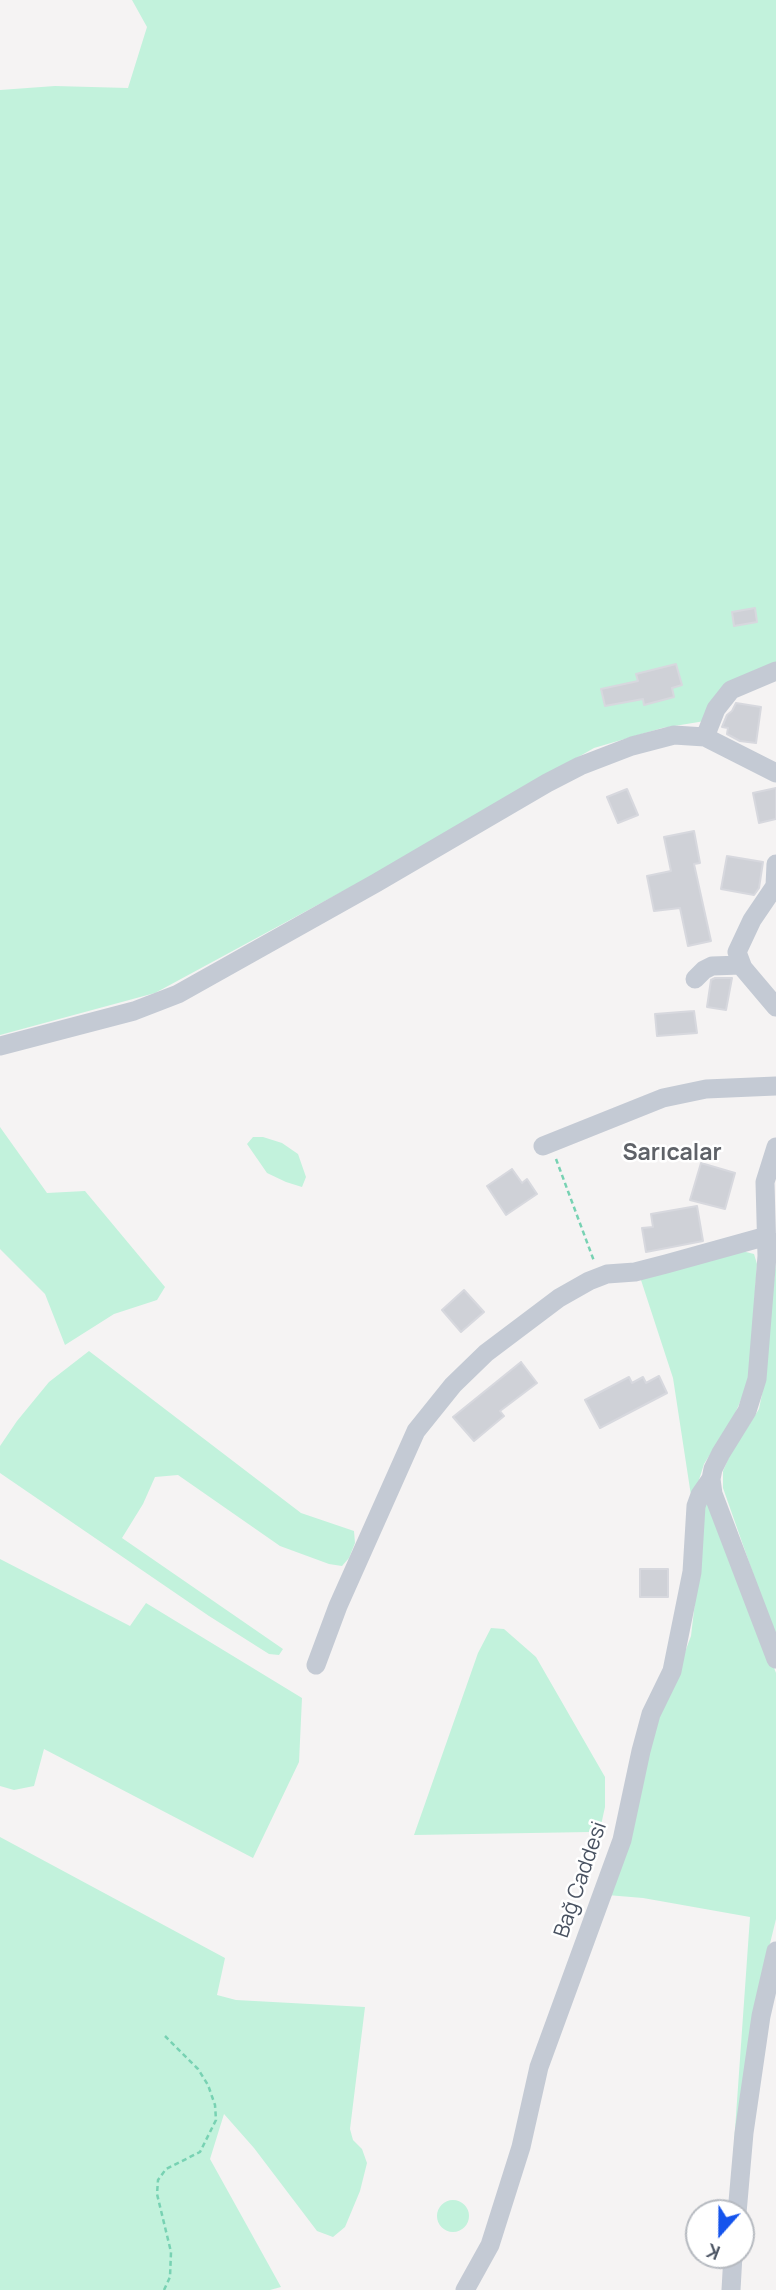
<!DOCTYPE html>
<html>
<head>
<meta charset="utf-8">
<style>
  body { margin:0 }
  #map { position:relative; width:776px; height:2290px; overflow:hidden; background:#f5f3f3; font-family:Manrope,sans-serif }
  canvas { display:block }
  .north { position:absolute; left:685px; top:2199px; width:70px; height:70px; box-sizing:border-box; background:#fff; border:2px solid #b6bac0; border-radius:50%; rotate:201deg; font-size:19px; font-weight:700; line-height:28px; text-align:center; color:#495261 }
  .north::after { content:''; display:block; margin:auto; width:24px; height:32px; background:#1554ed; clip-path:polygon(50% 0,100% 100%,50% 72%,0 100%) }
</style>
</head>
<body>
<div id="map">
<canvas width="776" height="2290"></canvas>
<div class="north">K</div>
</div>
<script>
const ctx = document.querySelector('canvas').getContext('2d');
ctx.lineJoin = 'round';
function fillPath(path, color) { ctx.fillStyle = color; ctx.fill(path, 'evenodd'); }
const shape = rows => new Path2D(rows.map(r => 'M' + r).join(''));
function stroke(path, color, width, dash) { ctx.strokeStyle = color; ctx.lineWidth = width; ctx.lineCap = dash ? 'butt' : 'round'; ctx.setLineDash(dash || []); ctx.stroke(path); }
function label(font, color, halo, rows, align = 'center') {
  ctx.font = font + ' Manrope,sans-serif'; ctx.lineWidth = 5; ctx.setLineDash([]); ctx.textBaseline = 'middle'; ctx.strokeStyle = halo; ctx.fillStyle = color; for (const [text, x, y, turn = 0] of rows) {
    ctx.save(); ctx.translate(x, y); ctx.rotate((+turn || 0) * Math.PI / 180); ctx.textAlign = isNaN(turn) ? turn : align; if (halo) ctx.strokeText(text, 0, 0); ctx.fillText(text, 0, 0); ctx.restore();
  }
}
fillPath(shape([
  [132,0,776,0,776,671,738,686,711,720,662,728,594,748,360,882,155,993,0,1035,0,90,55,86,128,88,147,27],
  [0,1127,47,1193,85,1191,165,1287,157,1300,114,1314,65,1345,45,1294,0,1249],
  [253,1137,263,1137,282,1143,298,1154,306,1177,302,1187,286,1182,267,1173,247,1144],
  [742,1251,754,1254,757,1264,749,1381,734,1416,704,1464,692,1502,673,1378,640,1277],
  [776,1261,776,1639,723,1488,723,1471,730,1455,759,1409,763,1389],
  [89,1351,301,1513,354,1531,355,1543,349,1558,342,1566,329,1564,280,1546,178,1475,155,1477,143,1504,122,1538,283,1649,279,1655,269,1654,209,1616,0,1473,0,1446,17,1421,49,1382],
  [710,1502,776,1673,776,1919,756,2001,733,2158,750,1917,643,1898,607,1895,648,1738,679,1668,691,1636,699,1568,701,1507],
  [0,1559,130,1626,146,1603,302,1698,299,1762,253,1858,44,1749,34,1786,14,1790,0,1786],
  [491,1628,504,1629,536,1657,605,1777,605,1807,601,1825,590,1832,414,1835,478,1653],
  [0,1837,225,1958,217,1995,236,2000,365,2007,350,2129,353,2140,362,2149,367,2163,360,2191,345,2227,333,2237,317,2231,254,2148,224,2114,210,2159,281,2287,270,2290,0,2290],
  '437 2216a16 16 0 1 1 32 0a16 16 0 1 1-32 0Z'
]), '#c2f2dc');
const building = shape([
  [755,608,757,622,734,626,732,612,755,608],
  [676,664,682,685,672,688,674,697,644,705,643,699,605,706,601,689,638,681,636,674,676,664],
  [736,703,761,707,756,743,740,741,727,734,728,728,722,727,727,715,732,711,736,703],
  [776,788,776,819,759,823,753,793,776,788],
  [627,789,638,815,618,823,607,797,627,789],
  [694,831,700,863,694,864,711,941,688,946,680,908,654,911,647,876,671,871,664,837,694,831],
  [727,856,763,862,759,888,754,895,721,889,727,856],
  [715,978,732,978,726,1010,707,1007,711,980,715,978],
  [694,1011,697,1033,657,1036,655,1014,694,1011],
  [701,1163,735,1173,725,1209,690,1200,701,1163],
  [512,1169,522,1183,527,1179,537,1194,506,1215,487,1186,512,1169],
  [697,1206,703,1241,646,1252,642,1228,653,1227,651,1214,697,1206],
  [464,1290,484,1312,461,1332,442,1310,464,1290],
  [521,1362,537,1383,500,1411,504,1416,474,1441,453,1417,521,1362],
  [659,1376,667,1393,600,1428,585,1400,629,1377,632,1383,643,1377,646,1383,659,1376],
  [640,1569,668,1569,668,1597,640,1597,640,1569]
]);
fillPath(building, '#cfd1d7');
stroke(building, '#d7d8de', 2);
stroke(shape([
  [556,1159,594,1261],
  [164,2290,170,2277,171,2252,157,2194,158,2180,166,2169,200,2152,216,2120,215,2105,208,2085,198,2069,165,2036]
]), '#78d2b3', 2.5, [5, 3.5]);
stroke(shape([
  [705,737,716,709,731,690,776,671],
  [776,864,775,886,752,920,737,952,743,968,776,1007],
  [695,979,704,970,712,966,741,965],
  [0,1046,134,1011,178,994,376,883,547,783,580,766,632,746,674,735,705,737,776,773],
  [543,1146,663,1098,706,1089,776,1086],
  [776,1147,765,1182,767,1256,757,1379,747,1411,721,1453,713,1469,711,1479,713,1494,776,1659],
  [316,1665,338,1606,416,1431,453,1385,486,1353,559,1298,589,1281,607,1274,635,1272,666,1264,767,1236],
  [737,2213,744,2133,761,2016,776,1951],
  [465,2290,490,2245,521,2147,539,2067,622,1840,641,1751,651,1714,672,1671,692,1572,696,1506,700,1495,711,1479],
  [731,2290,733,2255]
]), '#c4cad4', 19);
label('21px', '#495261', '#fff', [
  ["Bağ Caddesi",581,1880,-71]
]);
label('bold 23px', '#5f6268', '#fff', [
  ["Sarıcalar",672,1154]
]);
</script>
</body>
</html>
